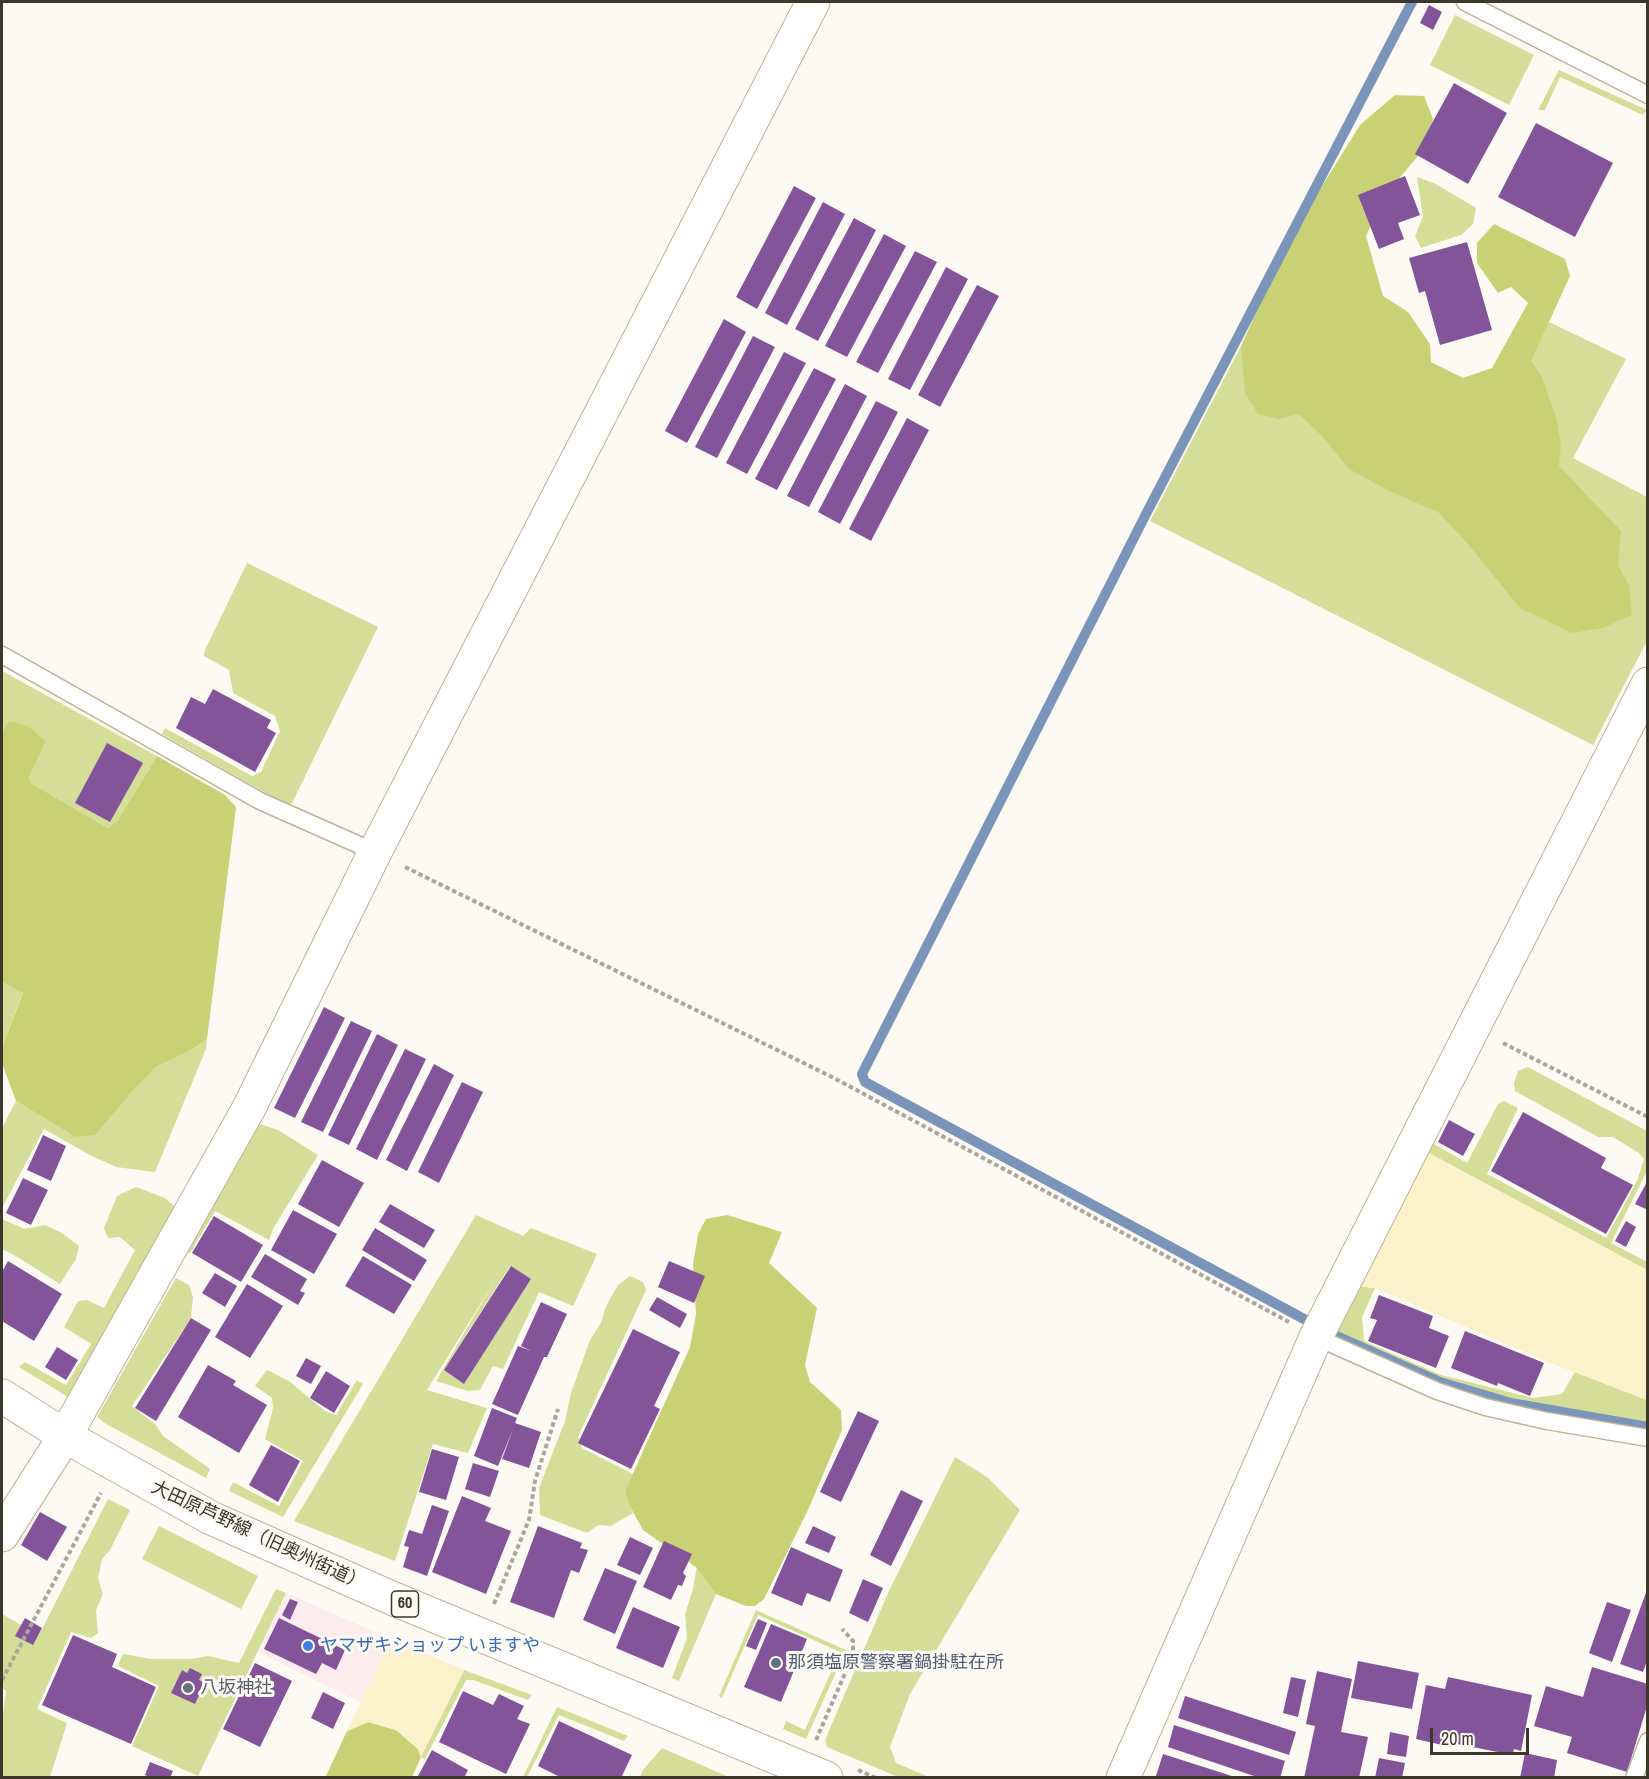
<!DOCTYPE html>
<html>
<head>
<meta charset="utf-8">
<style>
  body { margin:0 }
  #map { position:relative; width:1649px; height:1779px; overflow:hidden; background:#fdfaf4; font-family:"Archivo Narrow",sans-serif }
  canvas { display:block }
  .frame { position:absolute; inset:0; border:3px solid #3d372b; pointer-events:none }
  .scale { position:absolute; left:1430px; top:1728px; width:99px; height:27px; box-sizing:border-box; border:3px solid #3d372b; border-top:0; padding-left:8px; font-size:18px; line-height:21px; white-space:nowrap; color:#3d372b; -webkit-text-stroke:4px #fdfaf4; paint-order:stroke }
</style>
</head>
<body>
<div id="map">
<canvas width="1649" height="1779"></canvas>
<div class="frame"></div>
<div class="scale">20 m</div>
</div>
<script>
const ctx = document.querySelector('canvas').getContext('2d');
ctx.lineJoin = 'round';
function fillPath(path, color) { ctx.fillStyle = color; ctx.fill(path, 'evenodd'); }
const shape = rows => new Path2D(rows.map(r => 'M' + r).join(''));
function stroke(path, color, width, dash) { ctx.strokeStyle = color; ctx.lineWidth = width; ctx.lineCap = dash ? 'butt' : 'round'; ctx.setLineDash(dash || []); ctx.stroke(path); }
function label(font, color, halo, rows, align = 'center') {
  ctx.font = font + ' "Archivo Narrow","Noto Sans JP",sans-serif'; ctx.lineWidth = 6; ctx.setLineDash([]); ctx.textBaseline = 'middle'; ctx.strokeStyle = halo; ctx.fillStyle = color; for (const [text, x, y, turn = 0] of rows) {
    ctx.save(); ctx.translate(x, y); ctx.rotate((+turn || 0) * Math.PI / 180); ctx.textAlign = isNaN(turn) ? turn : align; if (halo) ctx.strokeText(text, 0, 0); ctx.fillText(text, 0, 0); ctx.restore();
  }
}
fillPath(shape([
  [286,1593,391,1639,362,1703,258,1652]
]), '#fcecee');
fillPath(shape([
  [1455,15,1534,55,1509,105,1430,65],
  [1559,70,1647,110,1643,115,1560,77,1545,110,1538,110],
  [1417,177,1436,184,1476,208,1473,224,1461,235,1421,248,1415,236,1423,216],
  [1549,322,1626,359,1573,458,1647,497,1647,641,1593,745,1150,521,1241,346,1467,470],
  [247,563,378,627,290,807,162,734,165,728,252,776,261,772,280,731,275,716,233,693,229,670,204,656,205,650],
  [2,671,157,756,118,820,108,828,31,783,29,778,46,741,10,721,2,732],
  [2,982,23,992,2,1047],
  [207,1039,206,1049,155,1172,116,1167,88,1154,44,1129,2,1208,2,1128,16,1101,75,1137,130,1094,156,1067,190,1051],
  [1528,1067,1647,1131,1647,1171,1611,1243,1647,1262,1647,1270,1423,1150,1429,1141,1467,1163,1498,1104,1504,1101,1518,1108,1487,1174,1606,1238,1637,1181,1644,1159,1639,1153,1613,1137,1598,1137,1515,1091,1514,1083,1518,1071],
  [257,1123,278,1130,318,1155,273,1229,269,1240,215,1211,190,1253,186,1252],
  [136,1187,165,1198,178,1209,68,1397,19,1367,25,1362,66,1385,91,1344,64,1327,78,1301,87,1300,104,1308,135,1250,120,1237,108,1238,104,1228,117,1196],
  [476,1215,523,1236,531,1228,597,1254,573,1306,539,1292,503,1369,493,1366,480,1390,468,1391,436,1381,496,1279,427,1390,487,1408,468,1453,433,1444,395,1561,294,1521],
  [510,1266,531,1279,464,1383,444,1370],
  [2,1219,25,1229,45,1225,62,1233,79,1246,76,1259,60,1284,16,1256,2,1249],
  [630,1276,643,1282,646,1290,578,1437,582,1448,633,1474,625,1491,628,1503,633,1513,611,1526,598,1525,587,1533,540,1515,539,1488,565,1421,571,1393,590,1340,601,1323,606,1306,618,1285],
  [176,1278,189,1285,193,1297,191,1318,132,1406,156,1425,163,1436,210,1469,206,1478,106,1424,97,1417],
  [1354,1286,1375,1288,1362,1317,1364,1341,1441,1375,1533,1398,1562,1394,1575,1372,1647,1400,1647,1423,1506,1397,1441,1379,1332,1331],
  [267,1370,289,1381,325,1411,336,1415,357,1380,363,1384,283,1517,229,1491,233,1482,279,1506,303,1461,265,1439,273,1408,272,1398,255,1386],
  [955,1457,987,1477,1020,1510,910,1694,890,1747,896,1763,929,1777,898,1777,827,1747,825,1740,888,1593],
  [108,1499,130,1510,110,1550,102,1559,98,1578,103,1594,96,1610,98,1633,91,1638,71,1632,37,1709,67,1723,50,1777,2,1777,2,1721,6,1691,2,1688,2,1614,39,1635],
  [159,1526,258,1576,241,1609,142,1559],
  [697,1566,716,1594,679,1681,672,1678,687,1638,685,1614,693,1589],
  [276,1589,286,1593,198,1776,132,1746,159,1686,118,1666,123,1654,151,1659,191,1659,208,1656,239,1663],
  [756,1610,846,1650,806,1739,783,1729,786,1721,805,1730,840,1652,758,1615,722,1698,719,1696],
  [464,1670,532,1695,528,1700,473,1680,466,1680,425,1759,421,1757],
  [557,1707,628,1736,624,1741,559,1715,527,1777,523,1777],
  [662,1748,729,1777,640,1777,643,1770]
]), '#d5de98');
fillPath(shape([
  [1395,95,1424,96,1433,119,1424,149,1386,194,1366,236,1383,296,1408,312,1430,344,1431,362,1463,378,1492,368,1528,303,1511,287,1498,293,1477,263,1477,243,1494,224,1565,259,1570,276,1531,361,1542,377,1557,420,1561,445,1559,466,1621,531,1618,565,1629,586,1632,615,1603,628,1572,633,1520,608,1468,544,1438,512,1389,491,1349,469,1322,436,1299,414,1279,419,1258,414,1245,393,1241,346,1290,238,1360,125],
  [9,721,28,726,46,741,29,778,31,783,108,828,118,820,157,756,225,795,236,807,207,1039,190,1051,156,1067,130,1094,95,1135,75,1137,16,1101,3,1066,2,1047,23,993,2,982,2,732],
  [727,1215,782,1232,769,1263,817,1308,805,1365,810,1382,841,1410,842,1430,808,1510,764,1599,755,1606,746,1606,716,1594,697,1568,643,1530,628,1503,625,1491,690,1347,696,1314,693,1264,698,1234,706,1219],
  [368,1722,396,1730,418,1749,421,1757,412,1777,325,1778,347,1731]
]), '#c8d275');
fillPath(shape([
  [1423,1150,1647,1270,1647,1400,1548,1362,1375,1288,1354,1286],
  [391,1639,464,1670,421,1757,418,1749,396,1730,368,1722,347,1731]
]), '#fbf1cb');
stroke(shape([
  [1412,2,1146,514,862,1074,865,1082,1330,1333,1440,1382,1511,1403,1648,1427]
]), '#7b95ba', 10);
fillPath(shape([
  [1429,5,1442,12,1433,30,1420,23],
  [1454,83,1507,113,1468,184,1415,154],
  [1536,123,1613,163,1575,237,1498,197],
  [1405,176,1420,215,1398,223,1404,239,1379,249,1358,195],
  [794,186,816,198,757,309,736,297],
  [823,202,845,214,787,325,765,313],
  [854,218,876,230,818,341,795,329],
  [884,234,906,246,847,357,825,346],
  [1467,242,1492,330,1440,345,1425,291,1419,293,1409,258],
  [915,251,937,262,878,373,856,362],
  [946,267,968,279,910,390,888,379],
  [977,285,999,296,940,407,918,395],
  [724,319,746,332,687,443,665,431],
  [753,336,775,347,717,458,695,447],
  [784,352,806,363,747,474,726,463],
  [814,368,836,379,777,490,755,479],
  [845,384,867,396,809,507,787,496],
  [876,401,898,412,840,524,818,512],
  [907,418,929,430,871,541,849,529],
  [213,689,271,720,267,728,276,733,255,772,176,728,191,697,205,704],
  [107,743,143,763,110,822,75,803],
  [324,1007,345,1018,295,1118,274,1108],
  [351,1021,372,1031,323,1132,301,1122],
  [377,1034,398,1045,349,1145,328,1135],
  [405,1049,426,1059,377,1160,356,1149],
  [434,1064,454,1075,407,1171,386,1160],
  [462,1082,483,1092,439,1183,418,1172],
  [1523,1112,1606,1158,1601,1168,1633,1185,1606,1234,1491,1171],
  [1449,1120,1475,1134,1463,1156,1438,1142],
  [43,1135,66,1146,51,1181,27,1170],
  [322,1160,364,1183,339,1227,298,1204],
  [23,1178,48,1190,31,1225,6,1213],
  [1648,1180,1648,1210,1635,1204],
  [390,1204,435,1230,424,1248,379,1222],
  [293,1210,337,1234,314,1274,271,1250],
  [214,1216,263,1245,241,1282,192,1253],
  [1626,1221,1636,1227,1626,1247,1615,1241],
  [375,1228,427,1260,414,1281,362,1250],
  [265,1254,307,1279,300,1291,305,1293,298,1305,251,1277],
  [363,1256,412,1285,394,1314,345,1286],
  [8,1261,62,1294,34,1341,2,1321,2,1272],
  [669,1261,705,1276,694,1303,658,1287],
  [511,1266,531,1279,464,1384,444,1370],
  [215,1273,237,1286,225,1307,202,1293],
  [247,1284,283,1306,250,1358,215,1337],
  [1379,1295,1433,1316,1429,1328,1449,1336,1436,1368,1368,1341,1377,1320,1370,1318],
  [657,1297,687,1314,680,1328,649,1310],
  [541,1302,567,1314,547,1357,544,1357,518,1415,492,1404,518,1346,531,1351,521,1346],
  [191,1318,211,1330,156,1421,135,1408],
  [633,1329,680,1352,654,1406,660,1409,631,1469,578,1443],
  [1465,1331,1544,1363,1530,1396,1498,1383,1497,1386,1451,1368],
  [57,1347,78,1360,66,1380,45,1367],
  [306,1358,321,1366,311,1384,296,1376],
  [208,1365,236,1381,233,1385,267,1405,239,1453,178,1417],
  [326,1371,350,1386,334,1413,310,1398],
  [492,1408,517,1418,515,1423,541,1432,529,1468,502,1459,513,1429,498,1466,474,1456],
  [858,1411,879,1421,841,1502,820,1492],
  [271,1445,300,1461,278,1502,249,1485],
  [432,1449,459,1457,446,1500,419,1492],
  [473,1463,499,1471,490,1497,465,1489],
  [901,1490,923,1501,891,1566,870,1555],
  [462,1496,491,1508,485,1521,511,1531,486,1594,432,1572],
  [432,1505,449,1511,427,1576,403,1567,409,1547,404,1546,409,1530,422,1534],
  [40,1512,67,1527,47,1561,21,1545],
  [538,1526,582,1543,580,1548,588,1550,579,1573,571,1570,554,1618,510,1602],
  [813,1526,836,1537,829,1553,805,1543],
  [630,1537,653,1548,640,1575,617,1565],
  [664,1541,692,1554,683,1573,686,1576,682,1586,678,1585,671,1600,643,1587],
  [791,1547,843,1570,830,1602,807,1593,802,1606,771,1593],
  [605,1568,637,1581,615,1634,583,1620],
  [863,1579,883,1588,868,1622,849,1613],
  [1648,1587,1648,1658,1643,1672,1620,1664],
  [290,1599,298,1602,290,1620,282,1615],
  [1607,1602,1631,1610,1612,1662,1589,1653],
  [633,1607,680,1627,663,1668,616,1648],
  [25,1618,42,1628,33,1645,15,1636],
  [279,1618,345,1650,336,1670,322,1663,316,1674,264,1649],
  [758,1619,767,1623,756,1650,746,1646],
  [771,1624,807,1639,781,1702,744,1687],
  [73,1635,117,1654,112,1667,156,1687,131,1744,42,1705],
  [1358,1661,1419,1673,1412,1709,1351,1698],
  [255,1663,292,1681,260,1747,223,1729],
  [1592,1667,1648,1684,1648,1703,1627,1772,1567,1753,1572,1737,1534,1726,1546,1686,1583,1697],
  [190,1668,202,1674,199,1680,205,1683,195,1704,171,1693,182,1670,187,1673],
  [1317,1671,1352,1679,1341,1732,1368,1737,1359,1778,1304,1778,1315,1726,1306,1724],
  [1291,1677,1306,1680,1298,1717,1283,1713],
  [1448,1677,1532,1695,1521,1751,1514,1749,1513,1755,1452,1743,1451,1747,1416,1739,1426,1685,1445,1689],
  [463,1691,493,1705,499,1694,524,1706,517,1719,530,1724,506,1774,439,1742],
  [323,1692,345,1703,333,1729,311,1718],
  [1185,1696,1296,1732,1289,1755,1178,1718],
  [559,1721,632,1755,621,1778,562,1778,538,1766],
  [1174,1725,1285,1761,1280,1778,1260,1778,1168,1747],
  [1390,1732,1409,1736,1406,1757,1387,1754],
  [432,1750,468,1770,464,1778,417,1778],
  [1525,1753,1557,1760,1554,1778,1520,1778],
  [1163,1754,1235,1777,1235,1778,1161,1778,1156,1776],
  [1379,1758,1405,1763,1402,1778,1375,1778],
  [150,1762,173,1771,170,1778,151,1778,145,1775]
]), '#84549b');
const lane = shape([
  [1465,2,1648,95],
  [2,655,260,801,375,852],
  [1316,1337,1437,1391,1485,1407,1547,1421,1648,1438],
  [1634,1778,1648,1741]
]);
const street = shape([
  [2,1535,65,1436,249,1108,375,852,813,2],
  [1123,1778,1316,1337,1648,684]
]);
const primary = shape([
  [2,1396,65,1436,211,1518,394,1599,826,1778]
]);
stroke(lane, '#c0b295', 19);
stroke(street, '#c0b295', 35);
stroke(primary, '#c0b295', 35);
stroke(shape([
  [405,867,834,1078,1289,1322],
  [1503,1043,1648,1117],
  [494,1604,529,1520,535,1481,558,1409],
  [2,1680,101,1493],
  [816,1740,853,1655,853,1641,842,1629],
  [858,1770,876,1778]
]), '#aaa69d', 4, [4.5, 3]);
stroke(lane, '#fff', 16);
stroke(street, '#fff', 33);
stroke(primary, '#fff', 33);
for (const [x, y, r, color] of [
  [308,1646,6,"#3f7fe0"],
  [776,1663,6,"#5c6f8a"],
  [188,1688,6,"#6b7280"]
]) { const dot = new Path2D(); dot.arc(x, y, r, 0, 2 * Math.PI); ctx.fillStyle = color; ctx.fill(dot); stroke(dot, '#fdfaf4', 2); }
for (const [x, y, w] of [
  [405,1604,27]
]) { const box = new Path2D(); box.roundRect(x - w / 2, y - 13, w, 26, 4.5); ctx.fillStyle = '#fdfaf4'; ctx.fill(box); stroke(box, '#3d372b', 1.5); }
label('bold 16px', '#3d372b', null, [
  ["60",405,1604]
]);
label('18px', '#3d372b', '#fdfaf4', [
  ["大田原芦野線（旧奥州街道）",258,1536,25]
]);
label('18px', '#366cbe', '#fdfaf4', [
  ["ヤマザキショップ いますや",320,1646]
], 'left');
label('18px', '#4e5e75', '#fdfaf4', [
  ["那須塩原警察署鍋掛駐在所",788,1663]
], 'left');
label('18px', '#5b616d', '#fdfaf4', [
  ["八坂神社",200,1688]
], 'left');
</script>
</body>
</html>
